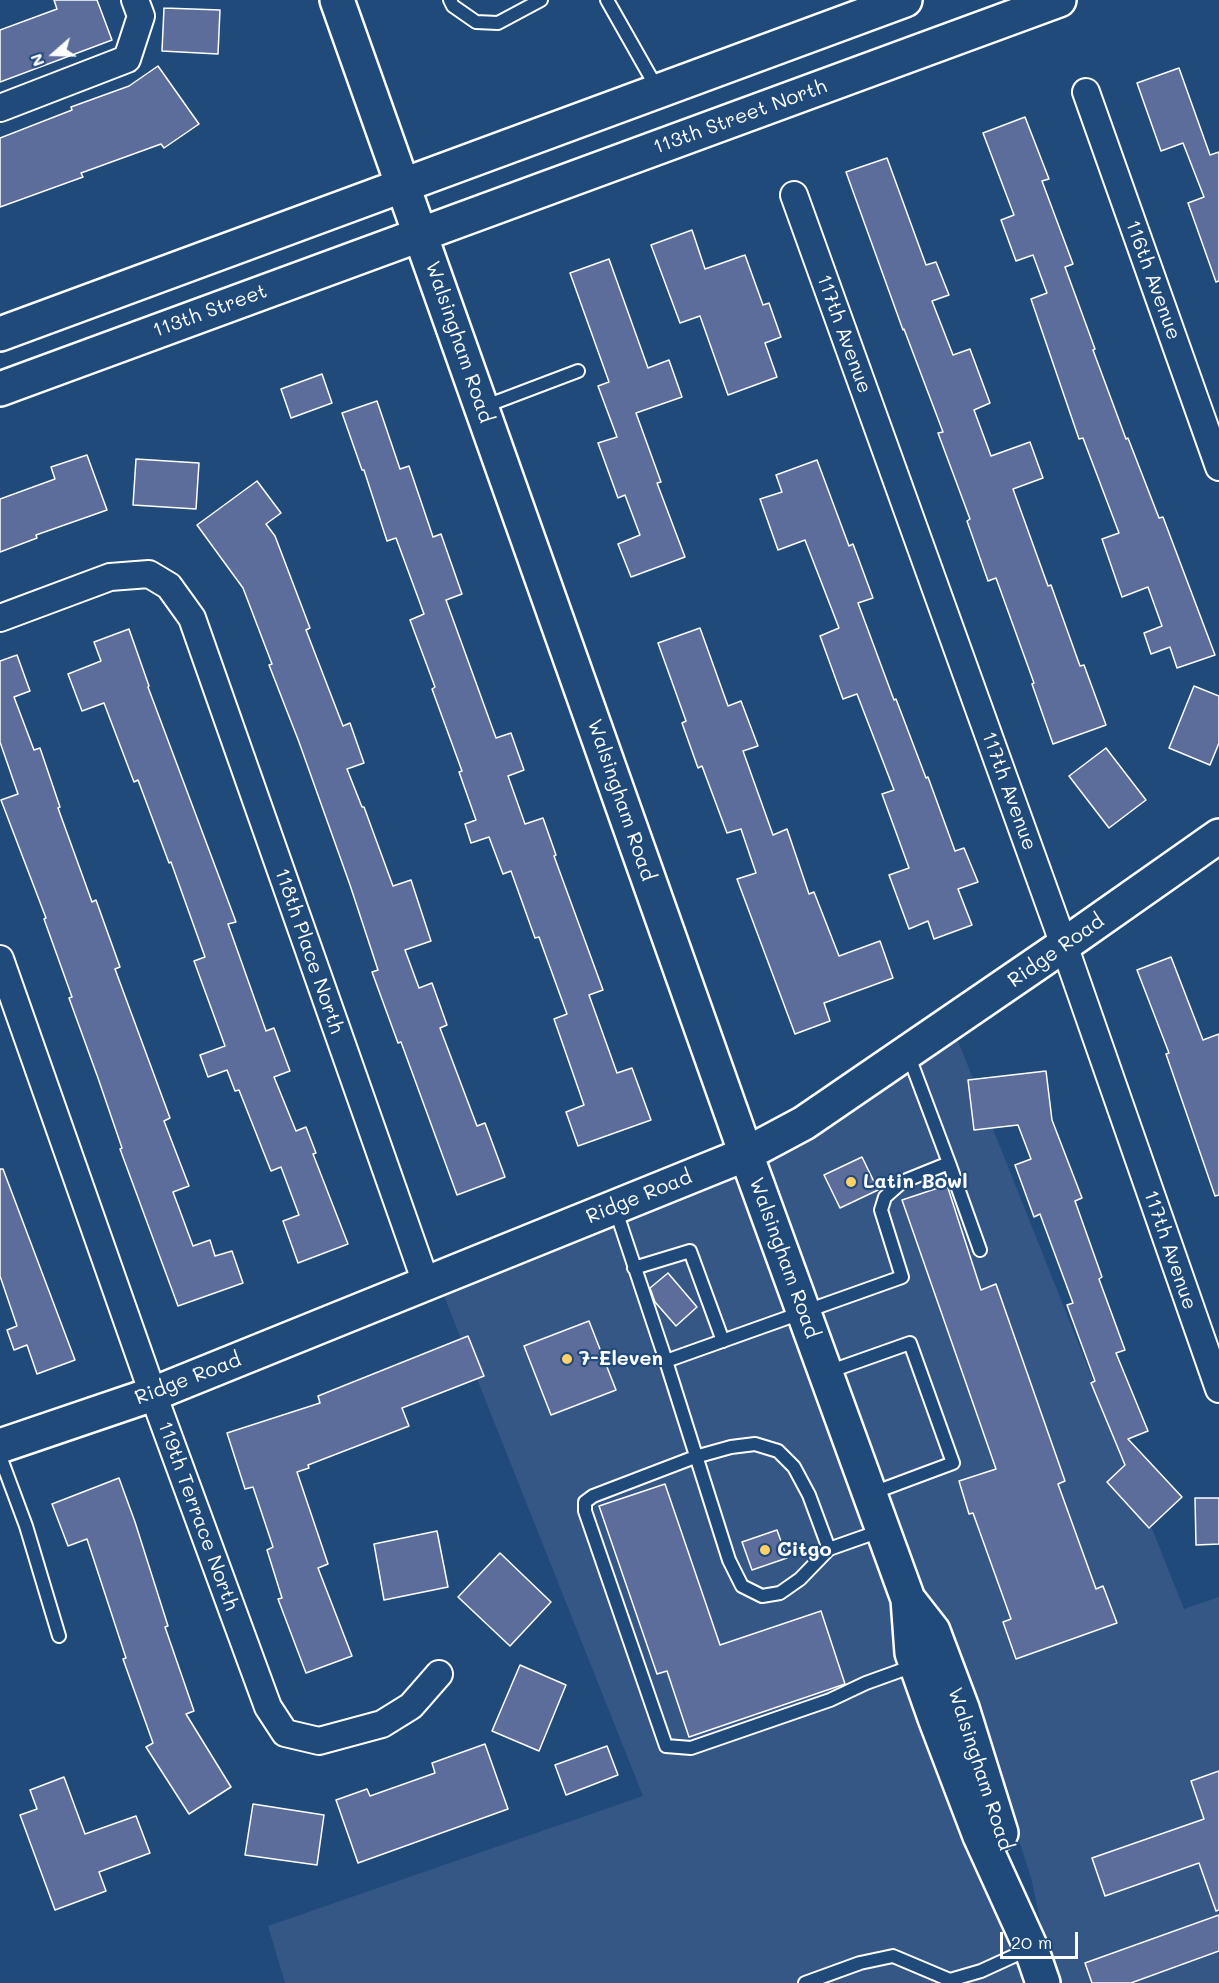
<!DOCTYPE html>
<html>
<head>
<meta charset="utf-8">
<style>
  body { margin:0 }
  #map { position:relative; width:1219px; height:1983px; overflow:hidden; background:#1f4a7a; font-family:Mali,sans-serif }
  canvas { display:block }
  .north { position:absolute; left:24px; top:24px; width:60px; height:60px; -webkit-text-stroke:4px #1f4a7a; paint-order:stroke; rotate:250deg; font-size:16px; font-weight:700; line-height:24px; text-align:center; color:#fff }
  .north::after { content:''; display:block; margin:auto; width:21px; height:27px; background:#fff; clip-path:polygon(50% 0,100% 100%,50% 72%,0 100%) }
  .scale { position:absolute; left:1000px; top:1932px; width:78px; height:27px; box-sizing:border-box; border:3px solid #fff; border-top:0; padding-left:8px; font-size:18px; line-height:21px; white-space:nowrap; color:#fff; -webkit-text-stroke:4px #1f4a7a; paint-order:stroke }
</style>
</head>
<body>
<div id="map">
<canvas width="1219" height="1983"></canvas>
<div class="north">N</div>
<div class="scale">20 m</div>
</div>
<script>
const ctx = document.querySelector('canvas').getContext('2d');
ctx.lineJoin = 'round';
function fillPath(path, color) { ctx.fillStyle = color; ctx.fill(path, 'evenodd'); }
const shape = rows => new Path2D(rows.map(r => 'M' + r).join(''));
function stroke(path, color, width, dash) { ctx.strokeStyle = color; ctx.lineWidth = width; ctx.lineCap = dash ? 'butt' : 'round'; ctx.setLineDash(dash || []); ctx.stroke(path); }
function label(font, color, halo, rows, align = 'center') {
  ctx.font = font + ' Mali,sans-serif'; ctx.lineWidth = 4.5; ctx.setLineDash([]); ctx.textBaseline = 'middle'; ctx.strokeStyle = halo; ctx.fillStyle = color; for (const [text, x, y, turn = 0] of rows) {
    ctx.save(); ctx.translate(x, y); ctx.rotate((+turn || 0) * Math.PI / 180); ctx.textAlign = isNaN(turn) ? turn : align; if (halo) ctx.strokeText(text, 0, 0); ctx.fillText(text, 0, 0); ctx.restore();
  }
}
fillPath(shape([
  [956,1036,1184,1609,1219,1597,1219,1983,1060,1983,1045,1944,1032,1881,969,1684,922,1593,922,1584,918,1584,765,1160],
  [737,1172,890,1595,887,1597,893,1605,1017,1953,1019,1965,1021,1965,1027,1983,285,1983,268,1926,643,1796,442,1291]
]), '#355786');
const building = shape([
  [54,0,97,0,112,40,0,82,0,30,57,9,54,0],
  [164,8,220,10,218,54,162,51,164,8],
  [158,66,199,124,164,148,161,144,81,173,83,177,0,207,0,138,72,110,71,107,129,86,158,66],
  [1179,68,1210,155,1219,152,1219,281,1216,282,1188,203,1204,197,1183,143,1161,151,1137,83,1179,68],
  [1025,117,1049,179,1042,181,1073,264,1065,267,1095,349,1093,350,1126,439,1128,438,1159,518,1163,517,1215,655,1177,668,1170,647,1151,654,1144,633,1162,626,1148,587,1122,597,1102,539,1119,533,1083,438,1079,439,1031,299,1047,293,1033,255,1016,261,1001,220,1014,215,983,133,1025,117],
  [887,158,926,265,936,262,949,295,932,301,953,355,970,349,990,403,974,410,991,456,1030,442,1043,478,1013,489,1048,586,1051,585,1080,666,1084,665,1106,725,1053,744,1032,684,1034,683,996,578,988,581,967,521,970,519,938,433,943,432,904,329,903,330,846,172,887,158],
  [692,230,705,269,745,255,763,305,769,303,781,337,765,343,777,377,728,395,700,316,680,323,651,245,692,230],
  [609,259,648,368,669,360,682,397,636,413,661,482,657,483,685,557,631,577,618,544,640,535,625,495,618,498,598,443,617,437,598,386,609,382,570,273,609,259],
  [322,374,332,403,291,418,281,389,322,374],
  [377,401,400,469,409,466,433,537,441,534,462,594,446,600,496,738,511,733,524,770,508,776,525,824,543,818,556,855,554,856,603,990,589,995,617,1073,632,1068,651,1120,578,1146,566,1112,584,1105,554,1019,567,1014,539,937,535,938,511,871,503,874,489,837,471,843,465,824,476,820,459,772,462,771,432,689,435,687,410,620,424,614,396,538,387,541,364,470,362,470,342,413,377,401],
  [87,455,107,510,36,535,37,538,0,552,0,499,55,479,51,467,87,455],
  [136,459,199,463,196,509,133,505,136,459],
  [817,460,849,546,853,544,873,598,858,603,894,700,896,699,926,778,928,777,955,851,964,848,978,882,958,889,972,925,934,939,928,921,909,929,889,875,909,868,882,794,894,790,857,694,843,699,820,636,839,628,805,540,778,550,760,499,782,492,776,475,817,460],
  [257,481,281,513,266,524,275,536,310,628,306,630,343,726,350,723,364,763,347,769,362,807,364,807,393,886,411,880,431,941,405,950,419,988,432,983,447,1025,440,1028,477,1126,485,1123,505,1177,457,1195,401,1042,398,1043,372,972,378,970,350,885,299,742,269,665,272,664,243,588,197,525,257,481],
  [700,628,728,706,741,701,758,746,743,751,773,835,787,829,809,894,814,892,839,956,880,941,893,978,824,1003,830,1021,795,1034,737,879,756,873,741,829,727,833,702,766,698,768,682,723,686,721,658,643,700,628],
  [129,629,149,686,148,687,236,922,228,924,266,1031,274,1028,290,1071,274,1077,296,1131,306,1127,316,1153,313,1154,348,1244,298,1263,283,1221,299,1215,281,1167,271,1171,239,1090,235,1091,227,1070,208,1077,200,1055,225,1046,194,961,205,957,171,862,169,863,138,780,134,782,104,703,82,711,68,674,101,661,94,642,129,629],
  [17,655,30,691,14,697,34,750,40,748,60,807,58,808,92,902,96,900,120,967,115,969,170,1118,164,1121,189,1186,173,1192,193,1246,210,1240,215,1256,232,1251,243,1283,178,1306,120,1149,122,1148,98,1078,69,998,72,997,44,919,46,918,1,800,18,794,0,742,0,661,17,655],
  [1194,686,1219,696,1219,743,1210,765,1169,748,1194,686],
  [1106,748,1146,800,1109,828,1069,776,1106,748],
  [1171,957,1203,1040,1219,1034,1219,1195,1215,1196,1166,1054,1169,1053,1137,970,1171,957],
  [1046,1071,1052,1120,1082,1198,1075,1201,1102,1277,1099,1279,1125,1350,1116,1353,1148,1431,1128,1439,1182,1497,1149,1528,1107,1482,1125,1465,1091,1383,1095,1381,1067,1305,1073,1303,1040,1214,1034,1217,1015,1165,1031,1159,1018,1125,974,1130,968,1080,1046,1071],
  [862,1157,878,1190,840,1208,824,1175,862,1157],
  [0,1169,3,1169,75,1360,37,1374,27,1345,14,1350,7,1330,17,1326,0,1276,0,1169],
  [947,1185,981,1290,996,1284,1065,1481,1058,1484,1096,1589,1103,1586,1117,1623,1016,1659,1003,1622,1011,1619,973,1513,969,1514,959,1481,996,1469,902,1200,947,1185],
  [668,1273,697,1307,676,1326,655,1302,650,1288,668,1273],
  [589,1321,616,1390,551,1415,524,1346,589,1321],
  [468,1336,484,1376,402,1408,409,1426,308,1465,309,1468,297,1472,328,1564,318,1568,352,1656,306,1673,278,1599,282,1598,267,1550,273,1547,253,1487,245,1489,227,1433,320,1403,318,1396,468,1336],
  [119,1478,135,1522,168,1626,165,1627,194,1711,186,1714,231,1787,189,1814,146,1747,153,1743,123,1659,126,1658,87,1539,68,1546,52,1504,119,1478],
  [665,1484,720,1645,821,1611,845,1684,689,1737,667,1671,657,1674,599,1506,665,1484],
  [1195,1498,1219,1498,1219,1544,1196,1545,1195,1498],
  [777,1530,787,1558,752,1570,742,1542,777,1530],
  [437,1531,448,1587,384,1600,374,1544,437,1531],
  [500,1553,551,1602,510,1646,458,1597,500,1553],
  [520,1665,566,1685,539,1751,492,1731,520,1665],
  [485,1744,508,1809,358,1863,336,1800,367,1789,370,1796,435,1773,432,1763,485,1744],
  [607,1746,618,1775,566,1795,555,1765,607,1746],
  [1219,1771,1219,1910,1216,1911,1199,1863,1105,1896,1092,1858,1204,1819,1191,1781,1219,1771],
  [64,1777,85,1834,136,1816,150,1853,99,1872,106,1891,55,1910,20,1815,37,1809,30,1790,64,1777],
  [253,1804,324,1815,317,1865,245,1855,253,1804],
  [1219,1915,1219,1951,1131,1983,1092,1983,1085,1963,1219,1915]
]);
fillPath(building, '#5c6c9b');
stroke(building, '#fff', 1.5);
const lane = shape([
  [450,0,453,6,476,22,498,23,541,0],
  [607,0,658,90],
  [483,407,578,371],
  [949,1163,980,1250],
  [615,1208,666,1361,902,1277,881,1210,885,1197,902,1182,949,1163,908,1054],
  [634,1268,690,1251,723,1341],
  [666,1361,729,1560,742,1586,762,1596,780,1593,800,1579,829,1549],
  [828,1372,910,1343,953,1463,870,1494],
  [0,1456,26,1526,59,1636],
  [880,1531,829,1549,809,1495,794,1467,778,1451,755,1444,731,1447,695,1457,593,1496,585,1502,585,1511,666,1746,691,1748,830,1700,866,1683,916,1665],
  [805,1983,860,1963,893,1956,950,1980,981,1971,1029,1949]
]);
const street = shape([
  [1086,92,1219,467],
  [0,108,127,59,141,16,135,0],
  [794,195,1064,945,1219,1389],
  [0,618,110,577,149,574,169,586,192,618,426,1283],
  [0,959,153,1394,268,1707,285,1733,319,1741,382,1724,411,1706,439,1674]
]);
const secondary = shape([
  [337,0,746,1154,908,1599,912,1653,935,1718,980,1836,1031,1948,1043,1983],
  [0,334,905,0],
  [0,389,1059,0],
  [0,1446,153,1394,746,1154,804,1123,1064,945,1219,836],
  [908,1599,933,1631,962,1708,1001,1833]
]);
stroke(lane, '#fff', 16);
stroke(street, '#fff', 30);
stroke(secondary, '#fff', 38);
stroke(lane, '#1f4a7a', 12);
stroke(street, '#1f4a7a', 26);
stroke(secondary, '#1f4a7a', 33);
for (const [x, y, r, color] of [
  [851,1182,6,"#ffd166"],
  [567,1359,6,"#ffd166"],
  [765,1550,6,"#ffd166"]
]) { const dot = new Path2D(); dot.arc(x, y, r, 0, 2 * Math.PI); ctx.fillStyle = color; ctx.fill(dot); stroke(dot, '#1f4a7a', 2); }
label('20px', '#fff', '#1f4a7a', [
  ["113th Street North",740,117,-20],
  ["116th Avenue",1153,280,70],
  ["113th Street",210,311,-20],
  ["117th Avenue",844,334,70],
  ["Walsingham Road",459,342,71],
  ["117th Avenue",1009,791,70],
  ["Walsingham Road",621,800,71],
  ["118th Place North",309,951,71],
  ["Ridge Road",1056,951,-35],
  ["Ridge Road",639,1197,-22],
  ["117th Avenue",1170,1250,71],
  ["Walsingham Road",784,1258,70],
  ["Ridge Road",188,1379,-21],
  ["119th Terrace North",198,1516,70],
  ["Walsingham Road",980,1769,72]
]);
label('bold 20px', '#fff', '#1f4a7a', [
  ["Latin Bowl",863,1182],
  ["7-Eleven",579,1359],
  ["Citgo",777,1550]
], 'left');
</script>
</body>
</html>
